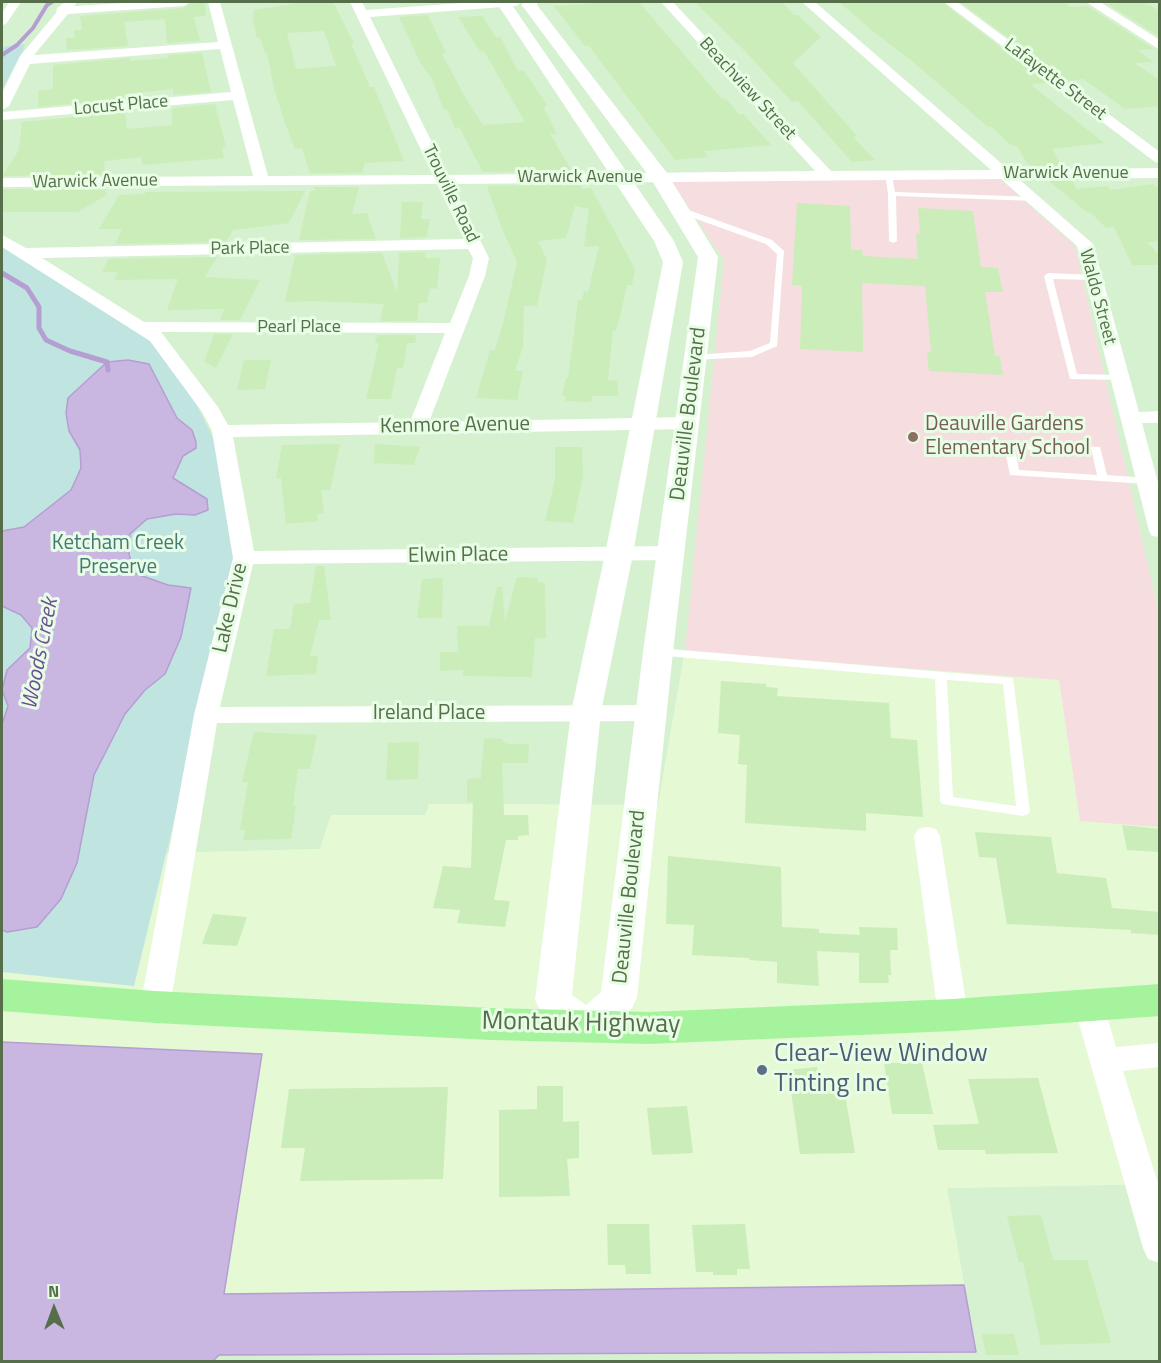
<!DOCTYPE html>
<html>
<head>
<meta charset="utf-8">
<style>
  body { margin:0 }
  #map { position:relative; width:1161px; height:1363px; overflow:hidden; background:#e3fae0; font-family:"Titillium Web",sans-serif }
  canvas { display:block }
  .frame { position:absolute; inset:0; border:3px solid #576e4a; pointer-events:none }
  .north { position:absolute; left:24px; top:1279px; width:60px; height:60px; -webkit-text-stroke:4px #e8fde5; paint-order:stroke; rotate:359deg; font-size:16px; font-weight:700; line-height:24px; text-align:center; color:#576e4a }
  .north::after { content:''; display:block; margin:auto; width:21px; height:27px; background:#576e4a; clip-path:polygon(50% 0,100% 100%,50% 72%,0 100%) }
</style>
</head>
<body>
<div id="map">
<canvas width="1161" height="1363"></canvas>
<div class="frame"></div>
<div class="north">N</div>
</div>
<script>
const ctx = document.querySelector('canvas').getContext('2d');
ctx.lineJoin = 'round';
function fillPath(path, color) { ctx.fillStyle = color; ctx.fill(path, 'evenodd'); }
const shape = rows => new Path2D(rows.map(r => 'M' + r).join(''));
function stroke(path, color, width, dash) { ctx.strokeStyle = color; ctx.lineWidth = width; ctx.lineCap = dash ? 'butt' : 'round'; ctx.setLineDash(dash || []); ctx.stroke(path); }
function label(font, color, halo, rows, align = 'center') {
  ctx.font = font + ' "Titillium Web",sans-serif'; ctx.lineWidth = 6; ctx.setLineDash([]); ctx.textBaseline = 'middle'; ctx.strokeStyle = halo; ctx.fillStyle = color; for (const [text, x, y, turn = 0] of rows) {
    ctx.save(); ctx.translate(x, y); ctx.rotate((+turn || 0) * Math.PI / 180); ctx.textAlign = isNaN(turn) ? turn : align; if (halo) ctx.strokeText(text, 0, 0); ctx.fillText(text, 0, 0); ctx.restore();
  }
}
fillPath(shape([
  [2,2,1159,2,1159,614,1075,246,673,182,724,260,685,651,658,805,430,804,426,815,331,815,320,849,166,853,237,562,154,342,2,246,2,90,14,53,2,53],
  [1159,1184,1159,1361,212,1362,219,1355,976,1352,947,1188]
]), '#d6f1cf');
fillPath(shape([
  [685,651,1059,680,1080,821,1159,827,1159,1184,947,1188,964,1285,224,1294,262,1054,2,1042,2,972,134,985,166,853,320,849,331,815,425,815,429,804,658,805]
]), '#e4f9d4');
fillPath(shape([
  [999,178,1075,246,1159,614,1159,827,1080,821,1059,680,685,651,724,260,672,182]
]), '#f6dddf');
fillPath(shape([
  [25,44,23,51,2,90,2,47],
  [2,246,154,342,189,389,216,444,237,562,134,986,2,972]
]), '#c0e5e1');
const water = shape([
  [128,360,149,364,177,418,192,430,196,442,196,448,183,456,173,478,207,499,208,510,195,515,176,514,147,519,130,534,129,554,134,573,168,585,191,588,181,637,165,674,145,690,125,714,94,775,77,863,61,899,37,927,7,932,2,930,2,724,8,706,2,690,7,670,30,648,32,628,21,615,2,606,2,531,24,527,71,490,81,468,80,450,69,431,66,413,68,398,107,362,128,360],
  [2,1042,262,1054,224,1294,964,1285,976,1352,219,1355,212,1362,2,1361,2,1042]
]);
fillPath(water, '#c9b7e1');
stroke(water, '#b49ed2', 1.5);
stroke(shape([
  [2,55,17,45,33,28,47,5,52,2]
]), '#b49ed2', 4);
stroke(shape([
  [2,273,27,288,39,307,39,328,46,340,70,351,107,362,108,370]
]), '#b49ed2', 5);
fillPath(shape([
  [192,2,205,2,206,16,194,17,200,41,167,43,165,19,124,22,128,46,67,50,66,38,75,38,74,30,82,30,80,16,184,8],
  [305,2,333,2,354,43,351,44,370,87,374,87,404,161,365,163,362,173,310,173,302,148,295,149,285,123,274,88,267,53,265,53,260,38,257,38,253,20,254,10],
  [324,31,336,66,296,69,287,33],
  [614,2,639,2,722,99,726,99,739,114,743,114,771,145,704,151,708,157,675,160,589,46,585,46,554,6],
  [695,2,782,2,794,15,798,15,805,22,821,37,793,63,857,136,853,137,875,160,852,162,798,101,792,102,744,50],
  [839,2,942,2,1047,83,1030,84,1104,143,1052,149,1063,167,1032,167,1026,162,1017,146,1012,146,992,127,988,127,911,60,870,29],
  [960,2,1064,2,1071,7,1087,6,1154,49,1138,50,1153,62,1134,63,1160,80,1160,106,1125,109,1083,79,1067,81],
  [1144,2,1160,11,1160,37,1108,4],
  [428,15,446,53,442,54,464,95,483,125,525,122,484,51,480,51,458,17,482,16,496,38,500,37,518,71,524,71,547,105,544,108,557,134,550,134,572,171,483,172,459,127,455,128,447,109,444,110,432,79,421,64,399,17],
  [202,53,211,92,173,95,173,89,124,94,124,99,38,107,38,91,53,89,53,65,130,58,131,61,169,58,168,55],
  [215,104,226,147,222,148,224,158,142,165,141,157,104,161,105,175,2,176,19,150,22,122,125,112,127,129,172,125,172,108],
  [1049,181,1072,181,1077,189,1107,186,1111,190,1152,184,1160,189,1160,241,1147,242,1160,256,1160,265,1132,265,1114,227,1106,228,1090,212,1088,213],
  [580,185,582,189,591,188,635,269,632,285,627,285,620,316,616,330,613,330,608,380,618,381,618,396,592,396,591,402,585,402,565,401,566,396,562,396,566,378,568,378,578,300,582,301,584,291,588,292,599,246,584,247,589,209,575,206,566,238,538,241,547,260,537,306,524,306,523,346,515,371,523,371,517,400,476,398,490,350,495,350,503,324,517,262,503,231,487,186],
  [314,187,359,187,352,214,367,213,376,239,299,240,310,191,315,191],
  [2,189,106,189,106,195,78,212,2,212],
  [305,191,289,223,233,230,226,242,115,244,122,229,99,229,119,195,145,194,145,192],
  [402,202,423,202,421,219,430,219,427,237,400,238],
  [797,203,850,206,851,250,862,250,863,256,918,259,916,234,920,234,918,208,973,211,981,267,998,268,1003,292,985,292,995,356,1000,356,1003,375,929,371,927,352,931,352,925,286,862,283,863,352,800,349,802,286,792,285],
  [426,252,425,258,440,258,437,289,430,288,427,303,419,303,417,321,380,321,384,304,313,301,285,302,295,255,382,253,397,293,399,253],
  [217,257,205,277,260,280,240,320,220,320,224,309,167,310,178,279,114,280,118,272,102,272,109,259],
  [214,334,233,334,216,368,204,362],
  [377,335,415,335,416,343,407,343,403,368,397,368,391,399,366,399,379,343,375,343],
  [244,360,271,360,265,389,237,390],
  [340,444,330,490,321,490,324,513,317,514,318,521,286,524,281,478,276,478,282,445],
  [375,444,420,447,414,465,374,463],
  [555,447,582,447,583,475,573,523,545,521,555,480],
  [316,566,324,566,331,620,319,620,310,656,318,656,316,674,266,676,274,629,290,629,294,604,310,603],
  [517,577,538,578,537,582,545,583,546,638,535,638,532,677,463,676,463,670,440,671,440,652,458,652,457,626,489,626,497,587,502,587,505,622],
  [443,578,442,618,417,618,422,579],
  [721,681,766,684,766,687,778,688,777,696,889,703,891,738,917,740,923,817,866,813,866,831,745,823,747,765,738,764,740,735,718,733],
  [254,732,317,735,310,769,298,769,293,806,296,806,291,839,243,840,245,830,240,830,248,782,242,782],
  [484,738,503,739,502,742,508,744,529,744,528,763,502,763,504,815,528,815,529,835,518,836,518,840,506,840,494,900,510,901,505,927,457,923,460,910,433,908,443,866,471,868,473,802,467,802,467,779,481,778],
  [419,742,418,779,386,780,388,743],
  [1122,825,1160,829,1160,852,1127,850],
  [975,832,1051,837,1057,873,1106,878,1112,908,1160,912,1160,935,1131,933,1131,930,1007,924,996,858,979,857],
  [668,856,781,867,782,927,819,929,819,933,860,935,859,927,897,928,898,950,890,950,891,975,888,975,889,983,859,983,859,953,817,951,819,986,777,983,777,962,750,960,749,958,692,955,694,925,666,924],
  [213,914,247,917,237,946,202,944],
  [884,1063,922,1063,933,1114,892,1114],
  [817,1067,820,1084,843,1083,855,1153,800,1154,788,1070],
  [1038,1078,1058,1153,986,1154,985,1150,938,1150,933,1125,979,1124,968,1079],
  [537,1086,563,1086,563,1122,579,1121,579,1158,567,1159,570,1196,499,1197,499,1110,537,1109],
  [448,1087,443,1179,300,1181,305,1148,281,1148,289,1089],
  [687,1106,693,1153,652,1155,647,1108],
  [1041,1215,1053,1260,1087,1260,1111,1343,1041,1345,1023,1262,1019,1262,1007,1216],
  [607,1224,649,1224,651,1274,626,1274,625,1265,608,1265],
  [745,1224,750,1269,737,1269,737,1275,713,1275,713,1272,696,1272,692,1225],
  [982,1334,1014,1334,1019,1355,986,1355]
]), '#cbedba');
fillPath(shape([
  [885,173,892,175,895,192,1035,197,1039,199,1035,201,896,196,897,241,893,243,889,241,888,194,885,173],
  [677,208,683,208,772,240,784,251,777,346,752,357,692,360,690,358,695,355,750,351,770,343,777,254,766,244,677,212,677,208],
  [1048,273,1096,275,1096,279,1093,280,1053,279,1077,374,1119,375,1124,378,1122,380,1070,379,1044,276,1048,273],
  [1009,443,1100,447,1107,475,1146,478,1151,481,1146,484,1010,475,1004,446,1009,443],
  [1015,449,1092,452,1097,475,1019,470,1015,449],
  [658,648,1013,678,1030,811,1028,814,1023,816,942,804,940,801,935,679,654,655,652,652,654,649,658,648],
  [947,680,1003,684,1016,806,953,797,947,680]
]), '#fff');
fillPath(shape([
  [9,2,21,2,6,24,2,25,2,13,9,2],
  [65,2,77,2,74,6,141,2,190,2,184,6,68,14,34,55,218,42,208,2,220,2,268,176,433,175,350,2,362,2,366,10,475,2,522,2,516,6,370,17,448,175,815,171,661,2,673,2,831,171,991,170,802,2,815,2,1009,170,1160,168,1160,178,1019,179,1093,244,1139,412,1160,411,1160,423,1142,423,1160,490,1160,537,1152,536,1149,531,1077,246,1001,179,452,184,489,258,485,276,429,422,688,417,695,419,698,423,695,427,688,429,233,437,254,551,671,546,679,548,682,553,679,558,671,560,253,564,220,707,651,705,660,707,663,713,660,719,651,721,217,723,170,1007,165,1015,155,1019,145,1015,140,1007,194,715,233,558,212,431,202,412,150,341,2,247,2,235,26,248,464,239,437,184,2,187,2,178,253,176,233,100,2,120,2,112,231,92,220,49,30,64,9,106,2,110,2,93,20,56,56,13,57,8,65,2],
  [468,249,473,258,469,276,450,323,144,322,42,258,468,249],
  [161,332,445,333,410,422,228,425,218,407,161,332],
  [944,2,957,2,1160,152,1160,163,1155,162,944,2],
  [1086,2,1100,2,1160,40,1160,50,1086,2],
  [927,827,936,829,940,836,968,1015,964,1023,953,1027,942,1023,938,1015,914,836,918,829,927,827],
  [1089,994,1099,998,1104,1006,1116,1047,1160,1043,1160,1067,1123,1071,1160,1190,1160,1263,1148,1259,1143,1248,1074,1006,1079,998,1089,994]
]), '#fff');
fillPath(shape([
  [496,2,510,2,674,241,683,262,633,554,601,712,572,995,586,1005,601,992,643,652,698,257,651,179,524,8,521,5,524,2,538,2,537,5,667,173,718,257,673,652,637,998,632,1008,599,1036,586,1041,573,1036,540,1010,535,1000,571,712,605,554,663,262,654,241,496,2]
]), '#fff');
fillPath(shape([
  [2,979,155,991,491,1008,648,1012,953,999,1160,984,1160,1016,953,1031,648,1044,491,1040,155,1023,2,1011,2,979]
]), '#a5f49d');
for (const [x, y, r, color] of [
  [913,437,6,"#8d6e63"],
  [762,1070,6,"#5c6f8a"]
]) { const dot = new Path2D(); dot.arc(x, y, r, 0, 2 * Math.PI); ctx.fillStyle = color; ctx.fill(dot); stroke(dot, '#e8fde5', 2); }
label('18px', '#576e4a', '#e8fde5', [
  ["Lafayette Street",1055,80,37],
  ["Beachview Street",747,89,47],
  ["Locust Place",121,106,-5],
  ["Warwick Avenue",1066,174],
  ["Warwick Avenue",580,178],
  ["Warwick Avenue",95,182,-1],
  ["Trouville Road",450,194,64],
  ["Park Place",250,249,-1],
  ["Waldo Street",1097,297,75],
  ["Pearl Place",299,328]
]);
label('21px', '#576e4a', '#e8fde5', [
  ["Deauville Boulevard",689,414,-83],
  ["Kenmore Avenue",455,426,-1],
  ["Elwin Place",458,556,-1],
  ["Lake Drive",231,608,-77],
  ["Ireland Place",429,714],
  ["Deauville Boulevard",630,897,-84]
]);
label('21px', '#785e54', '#e8fde5', [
  ["Deauville Gardens",925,425],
  ["Elementary School",925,449]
], 'left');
label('21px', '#467978', '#e8fde5', [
  ["Ketcham Creek",118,544],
  ["Preserve",118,568]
]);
label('italic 22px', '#6d4f94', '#e8fde5', [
  ["Woods Creek",41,654,-79]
]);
label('26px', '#576e4a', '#e8fde5', [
  ["Montauk Highway",581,1024,1]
]);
label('26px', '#4e5e75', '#e8fde5', [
  ["Clear-View Window",774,1055],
  ["Tinting Inc",774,1085]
], 'left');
</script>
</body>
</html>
